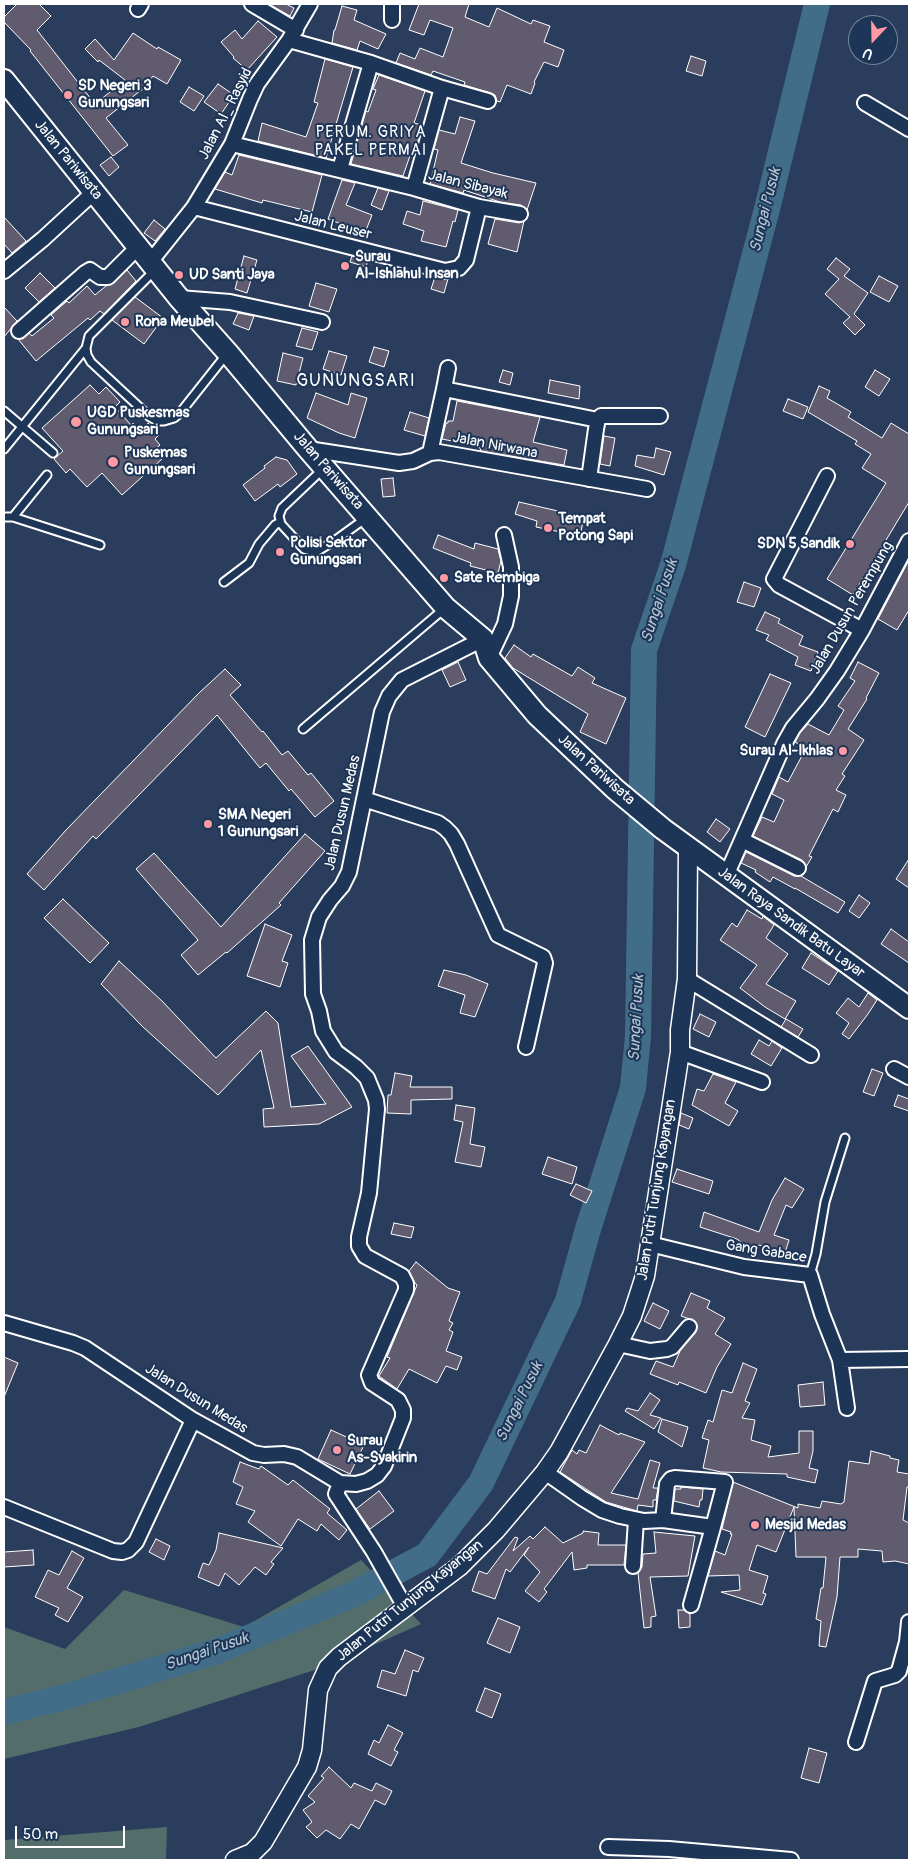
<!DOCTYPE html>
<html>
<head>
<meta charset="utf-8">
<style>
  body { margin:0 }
  #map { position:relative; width:913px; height:1864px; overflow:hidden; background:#2a3d5c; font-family:Pangolin,sans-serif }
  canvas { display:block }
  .frame { position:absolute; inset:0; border:5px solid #fff; pointer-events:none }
  .north { position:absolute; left:848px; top:15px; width:50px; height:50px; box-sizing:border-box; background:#1d3557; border:1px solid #77869a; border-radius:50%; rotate:201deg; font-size:14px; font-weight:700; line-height:20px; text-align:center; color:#fff }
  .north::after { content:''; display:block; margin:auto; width:18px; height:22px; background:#ff9aa2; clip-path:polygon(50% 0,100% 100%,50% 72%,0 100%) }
  .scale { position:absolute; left:15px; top:1826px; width:110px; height:22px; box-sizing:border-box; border:2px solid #fff; border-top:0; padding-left:6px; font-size:15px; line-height:18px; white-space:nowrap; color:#fff; -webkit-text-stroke:4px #1d3557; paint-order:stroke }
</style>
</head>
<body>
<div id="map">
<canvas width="913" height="1864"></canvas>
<div class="frame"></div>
<div class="north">U</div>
<div class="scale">50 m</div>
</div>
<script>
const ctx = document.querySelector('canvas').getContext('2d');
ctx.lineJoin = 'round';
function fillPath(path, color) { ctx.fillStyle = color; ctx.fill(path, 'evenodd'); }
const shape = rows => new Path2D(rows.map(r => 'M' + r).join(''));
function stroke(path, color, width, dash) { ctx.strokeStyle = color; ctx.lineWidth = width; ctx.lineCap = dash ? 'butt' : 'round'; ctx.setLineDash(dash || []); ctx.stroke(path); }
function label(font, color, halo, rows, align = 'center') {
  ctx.font = font + ' Pangolin,sans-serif'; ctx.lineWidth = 4; ctx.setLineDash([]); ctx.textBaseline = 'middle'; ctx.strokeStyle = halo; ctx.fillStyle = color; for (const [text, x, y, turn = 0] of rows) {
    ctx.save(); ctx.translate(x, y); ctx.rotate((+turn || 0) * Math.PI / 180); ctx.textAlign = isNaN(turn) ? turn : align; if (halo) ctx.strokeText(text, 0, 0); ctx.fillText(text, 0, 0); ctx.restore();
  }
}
fillPath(shape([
  [361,1560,421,1624,327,1666,139,1727,4,1759,4,1627,65,1649,124,1590,244,1627],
  [167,1827,166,1860,4,1860,4,1840]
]), '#536d6a');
stroke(shape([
  [4,1712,65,1697,217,1651,352,1595,427,1555,481,1483,568,1301,588,1229,633,1088,638,1036,644,650,673,565,768,205,817,4]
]), '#426d89', 26);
const building = shape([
  [17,4,39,4,51,16,37,30,95,104,125,80,99,60,98,62,85,49,95,39,114,60,133,33,157,49,158,47,181,60,167,84,153,76,141,91,140,91,106,118,128,145,113,156,30,51,31,50,4,22,4,17,17,4],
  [269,4,286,4,294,8,290,16,269,4],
  [419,4,469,4,465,17,489,27,497,8,531,24,533,20,550,26,544,42,564,50,558,67,544,62,534,82,535,83,531,94,507,85,500,102,497,101,495,95,491,93,464,85,465,82,433,71,431,75,396,63,400,53,415,59,420,48,443,57,453,28,430,20,424,35,409,30,419,4],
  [342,6,357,10,354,20,386,34,378,49,360,41,357,50,332,43,334,30,335,30,342,6],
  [258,21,277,37,247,70,233,58,234,57,221,42,235,30,242,39,258,21],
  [691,56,706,61,702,76,686,71,691,56],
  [325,59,353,67,326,158,258,141,262,123,306,137,318,103,314,102,325,59],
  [379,75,425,91,414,123,422,125,417,145,414,144,403,176,351,164,365,114,366,111,368,112,376,90,373,89,379,75],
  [218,84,234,95,221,114,204,102,218,84],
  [189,87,204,96,194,111,180,102,189,87],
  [460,117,475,121,461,163,493,173,536,183,527,210,521,205,500,202,464,190,463,193,430,184,438,150,434,149,439,130,455,134,460,117],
  [239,155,322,175,312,212,263,200,262,203,215,189,225,172,232,175,239,155],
  [111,157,119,167,109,176,100,165,111,157],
  [342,180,355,183,346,205,372,215,365,233,328,219,342,180],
  [378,188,389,191,382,210,371,205,378,188],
  [423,201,458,210,455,222,453,221,446,247,421,241,424,231,403,224,407,211,420,215,423,201],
  [4,217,26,241,12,253,4,244,4,217],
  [495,219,519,223,524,221,517,252,488,244,495,219],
  [154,220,165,229,155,241,144,233,154,220],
  [244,256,257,260,247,293,235,289,244,256],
  [352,256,368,260,366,267,350,262,352,256],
  [836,258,850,269,844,276,868,293,854,314,865,325,855,335,843,323,850,317,825,294,839,279,827,269,836,258],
  [127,270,136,281,104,314,100,311,90,320,88,318,36,361,18,339,24,338,29,333,32,336,54,318,51,315,67,301,69,303,87,286,95,295,106,286,114,283,127,270],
  [40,273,55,288,39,302,25,288,40,273],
  [879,276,898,286,889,302,870,292,879,276],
  [435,277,448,279,444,293,431,289,435,277],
  [316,283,337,289,329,312,309,306,316,283],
  [135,297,163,318,144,344,112,320,135,297],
  [4,307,17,321,4,337,4,307],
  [238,313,254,316,249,330,233,324,238,313],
  [302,328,318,332,312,350,296,346,302,328],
  [374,347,389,351,384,367,369,362,374,347],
  [329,351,347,356,341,375,323,369,329,351],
  [283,353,303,358,296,385,277,381,283,353],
  [503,370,513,373,510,385,499,382,503,370],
  [875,370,890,379,879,396,865,387,875,370],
  [550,380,580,386,579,399,548,393,550,380],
  [90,385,99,394,106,387,120,402,115,407,131,425,133,423,140,431,148,423,159,435,155,439,160,445,154,450,162,459,122,495,102,473,87,487,70,469,66,473,54,459,63,451,42,428,90,385],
  [819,386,830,391,827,398,851,412,848,417,882,438,891,423,909,434,909,502,853,595,827,579,886,483,862,468,871,454,855,444,857,441,808,412,819,386],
  [316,393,348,405,351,393,367,398,355,438,339,433,307,418,316,393],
  [788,399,808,407,803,419,783,411,788,399],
  [457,401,540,417,533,442,567,450,564,465,481,451,480,448,457,440,457,442,442,439,446,423,448,423,448,421,453,421,457,401],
  [410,412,429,418,425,436,404,430,410,412],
  [604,436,615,438,610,466,600,464,604,436],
  [656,448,671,452,664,475,635,466,637,455,654,458,656,448],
  [276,457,287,460,297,474,280,487,278,484,255,501,243,485,265,468,264,466,276,457],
  [393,478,395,496,383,497,381,479,393,478],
  [519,502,584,517,580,536,536,527,537,521,515,514,519,502],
  [438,535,474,549,475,543,498,549,501,561,498,573,470,566,471,563,433,548,438,535],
  [909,560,909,610,897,630,878,619,909,560],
  [744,582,761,588,754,607,737,602,744,582],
  [765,612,780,619,778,623,803,636,799,645,818,652,811,671,795,665,798,657,766,640,769,635,756,630,765,612],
  [514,645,531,657,533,654,572,676,578,667,595,678,592,683,626,698,606,744,580,732,588,714,513,668,505,658,514,645],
  [458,662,466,680,450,687,442,670,458,662],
  [858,662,879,673,866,698,867,699,848,729,864,740,842,774,845,776,836,790,846,795,838,812,833,809,809,856,812,857,806,867,802,860,753,836,762,817,774,822,784,800,772,794,779,777,788,782,806,748,795,742,800,733,808,724,829,735,844,710,838,706,855,681,850,678,858,662],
  [225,669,241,685,230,695,262,732,263,731,282,755,288,751,308,775,311,773,334,801,315,817,291,789,289,791,266,763,260,768,217,715,96,839,93,836,44,890,27,874,66,830,199,693,225,669],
  [770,674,791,683,765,737,745,727,770,674],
  [716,819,730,829,720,842,707,832,716,819],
  [305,834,325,851,279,903,281,905,227,953,226,952,198,975,181,955,198,940,136,869,154,853,221,927,305,834],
  [746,852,794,876,801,876,845,902,838,913,795,888,795,889,773,877,770,882,755,872,756,870,741,863,746,852],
  [909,859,909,888,896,879,909,859],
  [859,895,870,903,859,918,849,911,859,895],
  [63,899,109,943,90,963,44,918,63,899],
  [747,910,762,919,763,916,774,925,766,938,788,954,766,984,796,1001,785,1019,765,1007,740,988,757,965,720,940,732,923,737,927,747,910],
  [265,924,292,935,282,961,288,963,280,987,247,976,265,924],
  [891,929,909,942,909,963,881,944,891,929],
  [811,953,838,971,829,985,802,968,811,953],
  [119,961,162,1001,216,1058,266,1011,278,1023,291,1107,326,1104,291,1056,308,1046,352,1107,319,1124,264,1127,263,1109,274,1108,261,1050,218,1095,143,1027,101,984,119,961],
  [444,970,466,975,488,984,475,1017,460,1013,465,995,438,986,444,970],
  [868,993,877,1000,868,1014,849,1039,842,1034,849,1023,836,1013,848,998,859,1007,868,993],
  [700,1014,716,1022,709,1037,693,1029,700,1014],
  [786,1019,803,1029,798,1037,781,1027,786,1019],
  [759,1040,769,1046,772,1041,782,1048,771,1066,751,1054,759,1040],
  [872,1069,883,1073,874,1096,863,1092,872,1069],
  [395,1073,412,1076,410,1087,452,1087,452,1099,411,1100,411,1114,387,1113,388,1095,391,1095,395,1073],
  [713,1074,736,1082,725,1103,738,1111,729,1126,692,1105,697,1089,704,1091,713,1074],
  [898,1095,909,1099,909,1111,894,1106,898,1095],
  [456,1105,475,1108,470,1144,485,1147,481,1167,455,1162,463,1122,454,1120,456,1105],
  [681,1113,693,1118,689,1129,679,1125,681,1113],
  [548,1157,577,1167,572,1184,542,1174,548,1157],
  [677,1169,713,1181,709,1194,672,1182,677,1169],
  [785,1178,804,1189,792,1208,786,1205,774,1235,789,1240,785,1253,759,1245,754,1252,737,1239,700,1227,704,1212,759,1232,772,1200,785,1178],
  [576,1184,592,1191,586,1203,570,1195,576,1184],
  [394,1223,414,1227,411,1238,391,1234,394,1223],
  [416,1262,448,1288,460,1292,449,1321,453,1323,449,1330,453,1332,446,1351,462,1357,457,1370,446,1366,437,1383,409,1369,397,1389,379,1376,390,1358,387,1357,417,1285,415,1283,409,1271,416,1262],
  [691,1293,710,1301,707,1308,725,1318,715,1334,731,1344,717,1367,706,1393,679,1382,678,1385,650,1374,656,1361,673,1367,680,1351,696,1332,697,1325,695,1321,681,1316,691,1293],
  [653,1303,669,1311,660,1329,644,1321,653,1303],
  [4,1357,18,1363,4,1397,4,1357],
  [743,1363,757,1369,745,1401,750,1403,742,1418,755,1420,751,1440,771,1446,768,1457,799,1453,799,1431,813,1431,813,1451,809,1468,818,1470,815,1483,787,1477,787,1474,721,1472,703,1468,709,1440,702,1438,708,1420,713,1422,722,1390,732,1393,743,1363],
  [823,1382,825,1405,800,1407,798,1385,823,1382],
  [650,1393,660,1400,650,1415,661,1418,654,1429,625,1411,627,1408,638,1411,650,1393],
  [662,1419,688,1427,682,1447,658,1432,662,1419],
  [600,1425,619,1435,620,1433,645,1442,611,1493,638,1499,650,1460,660,1463,653,1488,658,1488,656,1500,653,1500,653,1507,638,1505,637,1511,606,1502,560,1472,572,1450,577,1454,579,1450,586,1453,600,1425],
  [331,1430,364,1445,350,1474,318,1459,331,1430],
  [871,1451,890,1456,890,1458,899,1460,897,1472,909,1474,909,1487,907,1487,903,1520,909,1523,909,1564,895,1561,883,1562,882,1551,858,1549,858,1557,840,1557,837,1597,826,1647,819,1646,821,1621,816,1619,821,1588,823,1588,826,1557,796,1557,794,1507,776,1552,757,1545,749,1570,768,1576,763,1593,766,1594,762,1605,721,1592,740,1590,739,1575,708,1576,715,1551,725,1555,732,1534,730,1534,731,1532,722,1529,733,1482,798,1508,798,1504,820,1508,822,1501,841,1504,844,1502,849,1461,869,1464,871,1451],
  [240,1462,259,1469,261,1466,288,1485,293,1480,330,1509,327,1513,347,1530,339,1540,321,1524,317,1531,298,1519,281,1546,248,1522,255,1511,236,1504,243,1487,233,1482,240,1462],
  [681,1487,703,1489,702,1500,700,1500,699,1507,674,1501,675,1489,681,1489,681,1487],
  [379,1491,394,1511,370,1529,356,1509,379,1491],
  [545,1527,563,1543,583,1533,583,1531,599,1533,598,1545,626,1545,624,1565,587,1565,587,1568,574,1570,572,1552,544,1589,547,1592,539,1602,525,1591,540,1572,524,1555,529,1547,510,1572,506,1569,495,1599,472,1591,479,1571,487,1574,515,1537,518,1538,513,1551,530,1536,533,1539,545,1527],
  [654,1532,695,1536,688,1576,650,1577,656,1616,651,1617,651,1627,644,1628,638,1573,642,1567,643,1554,656,1553,654,1532],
  [219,1533,283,1548,271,1562,274,1564,266,1575,255,1567,239,1585,225,1573,219,1586,198,1577,203,1563,209,1565,216,1550,219,1533],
  [156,1539,170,1546,164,1560,149,1552,156,1539],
  [33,1550,34,1565,4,1567,4,1552,33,1550],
  [72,1551,84,1558,67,1588,83,1597,68,1622,55,1615,59,1608,35,1597,48,1570,59,1575,72,1551],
  [678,1610,684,1610,690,1614,690,1627,679,1628,678,1610],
  [498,1618,520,1627,510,1653,487,1643,498,1618],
  [405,1650,424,1658,418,1672,413,1670,406,1696,377,1687,382,1670,395,1674,405,1650],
  [485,1688,501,1694,492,1718,476,1711,485,1688],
  [388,1725,403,1733,394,1750,398,1752,391,1766,368,1754,374,1740,379,1743,388,1725],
  [809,1748,827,1753,819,1783,801,1778,809,1748],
  [329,1767,351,1788,354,1783,372,1791,376,1783,392,1791,385,1805,375,1800,359,1829,351,1824,340,1839,326,1830,317,1838,306,1827,312,1822,303,1810,315,1802,308,1796,324,1778,321,1776,329,1767]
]);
fillPath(building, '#605b6f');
stroke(building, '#fff', 1);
const service = shape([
  [155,270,89,336,86,348,87,355,91,362,150,417,157,421,164,421,174,418,180,413,226,355],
  [4,411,53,453],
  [4,449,86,348],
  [324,468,282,508,279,516,281,524,304,549,316,552,337,539,366,518],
  [4,517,13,517,100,545],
  [13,517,47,475],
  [224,582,249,563,259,544,275,525,280,522],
  [303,729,445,608],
  [810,1275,816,1254,825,1202,845,1138]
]);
const minor = shape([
  [252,4,296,30],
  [138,9,141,4],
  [392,20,392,4],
  [289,40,371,63,442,88,488,101],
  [865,103,909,129],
  [232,144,414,188,479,207,520,214],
  [340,169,371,63],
  [414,188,442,88],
  [194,207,445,271,459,268,466,260,479,207],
  [151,261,194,207,232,144,250,99,257,84,289,40,310,4],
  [4,271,43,239,93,193],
  [179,298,230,302,322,322],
  [19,331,85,273,90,270,100,277,108,277,138,247],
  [444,389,448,368],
  [308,449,399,463,413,461,430,453,439,452,647,489],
  [430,453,444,389,598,420],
  [827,476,774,579,779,585,862,630],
  [589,479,596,429,598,419,601,416,660,416],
  [489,658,505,624,511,596,511,567,504,535],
  [364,799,438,823,445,828,451,834,457,844,498,935,543,957,545,963,526,1047],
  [742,840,798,868],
  [726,876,784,744,793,728,817,699,837,671,862,630,909,541],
  [687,979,811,1055],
  [680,1052,762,1082],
  [894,1069,909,1077],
  [650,1244,744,1267,810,1275,822,1314,840,1360,909,1359],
  [4,1323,73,1343,85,1348,193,1420,253,1453,264,1455,284,1454,297,1457,340,1483,356,1484,367,1481,377,1475,384,1466,403,1418,403,1410,398,1400,372,1383,369,1375,406,1290,406,1284,402,1276,365,1256,359,1246,359,1237,369,1193,377,1109,376,1100,367,1078,356,1067,336,1052,323,1031,319,1011,313,994,312,940,319,917,330,900,342,886,349,872,382,712,389,696,402,680,483,639],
  [618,1344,650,1351,667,1349,672,1347,689,1327],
  [840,1360,847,1408],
  [545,1472,582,1498,602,1510,620,1516,644,1521,663,1520,713,1527,691,1605],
  [340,1483,336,1494,374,1552,405,1607],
  [4,1507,113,1551,122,1552,128,1550,136,1542,193,1420],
  [663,1520,667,1484,671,1479,675,1478,725,1482,713,1527],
  [633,1566,636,1520],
  [856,1742,875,1681,895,1675,899,1671,907,1642,909,1622],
  [608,1847,669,1849,791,1860]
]);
const tertiary = shape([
  [235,1860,252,1853,263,1842,307,1767,312,1750,318,1690,328,1668,339,1657,460,1566,496,1530,545,1472,559,1452,618,1344,632,1316,645,1276,680,1052,680,1030,687,979,688,848]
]);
const secondary = shape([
  [4,80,179,298,228,353,308,449,446,608,483,639,489,658,537,715,615,789,663,829,909,1008]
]);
stroke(service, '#fff', 11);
stroke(minor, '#fff', 18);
stroke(tertiary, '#fff', 21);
stroke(secondary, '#fff', 24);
stroke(service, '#1d3557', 7);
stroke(minor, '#1d3557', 14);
stroke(tertiary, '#1d3557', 18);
stroke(secondary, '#1d3557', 20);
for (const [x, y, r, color] of [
  [68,95,5,"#ff9aa2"],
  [345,266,5,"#ff9aa2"],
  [179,275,5,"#ff9aa2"],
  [125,322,5,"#ff9aa2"],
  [76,422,6,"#ff9aa2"],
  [113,462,6,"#ff9aa2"],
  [548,528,5,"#ff9aa2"],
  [850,544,5,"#ff9aa2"],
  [280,552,5,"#ff9aa2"],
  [444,578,5,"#ff9aa2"],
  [843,751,5,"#ff9aa2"],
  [208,824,5,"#ff9aa2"],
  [337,1450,5,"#ff9aa2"],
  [755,1525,5,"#ff9aa2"]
]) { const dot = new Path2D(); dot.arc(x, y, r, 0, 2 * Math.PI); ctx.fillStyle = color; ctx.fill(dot); stroke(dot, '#1d3557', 2); }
label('bold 15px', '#fff', '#1d3557', [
  ["SD Negeri 3",78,86],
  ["Gunungsari",78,103],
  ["Surau",355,257],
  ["Al-Ishlahul Insan",355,274],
  ["UD Santi Jaya",189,275],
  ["Rona Meubel",135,322],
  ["UGD Puskesmas",87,413],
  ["Gunungsari",87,430],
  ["Puskemas",124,453],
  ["Gunungsari",124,470],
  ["Tempat",558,519],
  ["Potong Sapi",558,536],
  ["Polisi Sektor",290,543],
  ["Gunungsari",290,560],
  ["SDN 5 Sandik",840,544,"right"],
  ["Sate Rembiga",454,578],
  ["Surau Al-Ikhlas",833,751,"right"],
  ["SMA Negeri",218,815],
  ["1 Gunungsari",218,832],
  ["Surau",347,1441],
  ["As-Syakirin",347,1458],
  ["Mesjid Medas",765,1525]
], 'left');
label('15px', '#fff', '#1d3557', [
  ["Jalan Al_ Rasyid",226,114,-63],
  ["Jalan Pariwisata",68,160,51],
  ["Jalan Sibayak",468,185,14],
  ["Jalan Leuser",333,226,14],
  ["Jalan Nirwana",495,446,11],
  ["Jalan Pariwisata",328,471,49],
  ["Jalan Dusun Perempung",852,608,-60],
  ["Jalan Pariwisata",596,770,42],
  ["Jalan Dusun Medas",343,813,-77],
  ["Jalan Raya Sandik Batu Layar",791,923,36],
  ["Jalan Putri Tunjung Kayangan",657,1190,-81],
  ["Gang Gabace",766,1252,9],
  ["Jalan Dusun Medas",196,1399,32],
  ["Jalan Putri Tunjung Kayangan",410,1601,-39]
]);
ctx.letterSpacing = '1px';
label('16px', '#fff', '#1d3557', [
  ["PERUM. GRIYA",371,133],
  ["PAKEL PERMAI",371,151]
]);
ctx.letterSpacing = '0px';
label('italic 16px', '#b3c5d0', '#1d3557', [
  ["Sungai Pusuk",766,210,-76],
  ["Sungai Pusuk",660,601,-72],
  ["Sungai Pusuk",637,1018,-87],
  ["Sungai Pusuk",520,1402,-64],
  ["Sungai Pusuk",207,1652,-19]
]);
ctx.letterSpacing = '1px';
label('18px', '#fff', '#1d3557', [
  ["GUNUNGSARI",356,381]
]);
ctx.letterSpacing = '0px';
</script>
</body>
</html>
